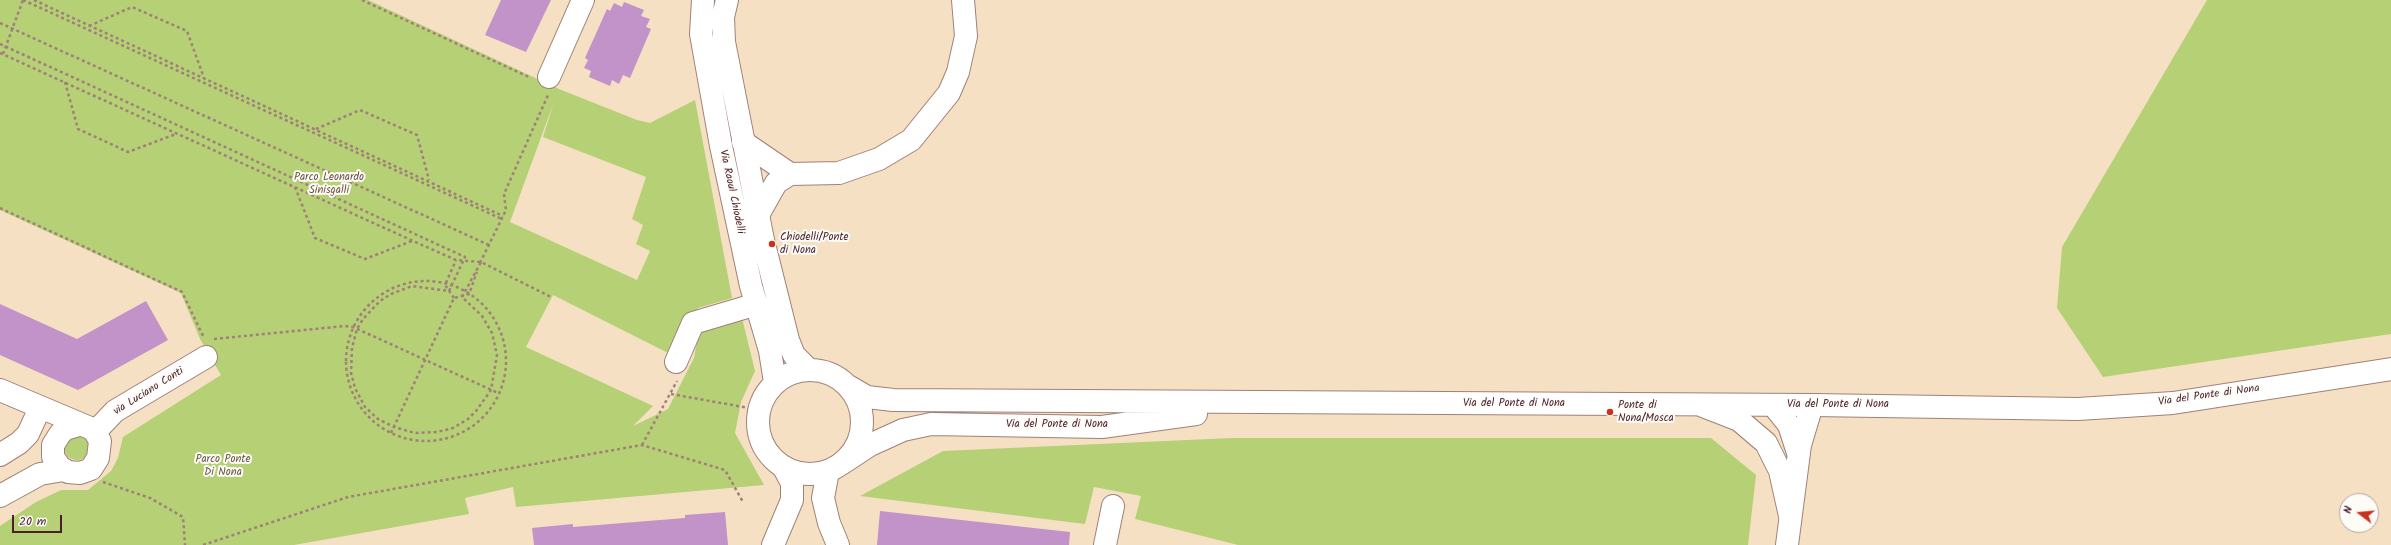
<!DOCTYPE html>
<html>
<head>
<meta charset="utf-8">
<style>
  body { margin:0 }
  #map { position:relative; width:2391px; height:545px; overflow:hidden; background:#f5e0c4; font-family:Kalam,sans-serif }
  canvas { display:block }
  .north { position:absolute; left:2339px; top:493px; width:40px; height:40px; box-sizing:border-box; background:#fdfcf7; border:1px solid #b5a4a5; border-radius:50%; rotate:286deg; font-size:11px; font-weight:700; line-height:16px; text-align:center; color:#4a1f2b }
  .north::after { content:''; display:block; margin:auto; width:14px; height:18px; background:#c8321e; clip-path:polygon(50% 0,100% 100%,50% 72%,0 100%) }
  .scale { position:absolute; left:12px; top:515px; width:50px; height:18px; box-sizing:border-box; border:2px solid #4a1f2b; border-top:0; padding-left:5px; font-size:12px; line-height:14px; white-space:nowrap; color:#4a1f2b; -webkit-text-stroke:3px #fdfcf7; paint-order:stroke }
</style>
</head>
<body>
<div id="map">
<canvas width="2391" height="545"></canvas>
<div class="north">N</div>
<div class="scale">20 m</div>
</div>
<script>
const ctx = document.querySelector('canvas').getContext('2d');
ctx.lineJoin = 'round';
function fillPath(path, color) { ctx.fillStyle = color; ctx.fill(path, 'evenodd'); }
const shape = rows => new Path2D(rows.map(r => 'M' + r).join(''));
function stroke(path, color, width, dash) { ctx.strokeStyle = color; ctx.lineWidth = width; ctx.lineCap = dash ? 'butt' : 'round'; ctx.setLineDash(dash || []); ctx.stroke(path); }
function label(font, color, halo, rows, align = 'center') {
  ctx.font = font + ' Kalam,sans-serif'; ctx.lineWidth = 4; ctx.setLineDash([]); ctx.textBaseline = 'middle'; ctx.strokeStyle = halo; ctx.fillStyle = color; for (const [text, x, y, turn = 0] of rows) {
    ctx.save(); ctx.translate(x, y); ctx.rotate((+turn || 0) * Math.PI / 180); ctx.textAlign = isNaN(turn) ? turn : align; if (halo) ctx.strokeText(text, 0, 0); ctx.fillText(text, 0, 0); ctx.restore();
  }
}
fillPath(shape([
  [0,0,368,0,559,89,637,120,650,123,695,100,732,298,698,308,674,356,553,295,526,347,653,406,633,426,668,409,694,358,699,329,742,318,755,371,741,402,735,433,764,485,516,507,513,487,465,498,469,514,294,545,0,545,0,526,36,502,61,490,88,490,111,471,118,458,123,437,221,375,200,339,181,293,0,210],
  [554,102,543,137,646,177,632,219,643,225,636,244,650,251,637,280,510,222],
  [2207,0,2391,0,2391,334,2103,377,2057,308,2062,247],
  '64 447a13 13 0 1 1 26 0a13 13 0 1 1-26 0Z',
  [1232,438,1711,438,1756,475,1748,545,1238,545,1135,519,1141,496,1094,487,1085,524,860,496,943,451]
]), '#b6d076');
fillPath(shape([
  [501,0,551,0,526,52,485,35],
  [624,2,644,10,641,16,650,19,646,27,651,29,630,78,623,75,619,84,612,80,610,86,589,77,591,71,584,68,588,60,585,58,607,9,610,11,614,3,622,7],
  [146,301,168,340,78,390,0,355,0,304,77,339],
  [880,511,1070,532,1069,545,877,545],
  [725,512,728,545,534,545,532,528,573,524,573,527,685,518,685,515]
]), '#c193c8');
const minor = shape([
  [549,77,583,0],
  [743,142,790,174],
  [758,215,776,183,790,174,839,173,879,159,911,140,949,93,958,72,966,36,963,0],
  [676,362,693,323,757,304],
  [0,390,90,428,95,432,100,441,98,458,91,469,80,473,68,472,60,467,53,457,53,445,60,434,65,429,79,425],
  [1773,405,1789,425,1798,453],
  [1703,406,1739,420,1766,443,1780,471,1790,516],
  [95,432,115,411,206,357],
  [0,455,19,443,28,434,40,408],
  [828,471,823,498,829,523,838,545],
  [0,496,40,474,64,470],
  [773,545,792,500,792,483,784,468],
  [1105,545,1113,506],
  [1787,545,1800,445,1812,405]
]);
const major = shape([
  [703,0,701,34,721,146,751,286,770,351,775,382],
  [727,0,723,17,724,42,763,240,788,340,794,355,809,370],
  '758 422a52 52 0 1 1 104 0a52 52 0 1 1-104 0Z',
  [848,386,867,397,893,400,1812,405,2078,409,2173,403,2391,369],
  [841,464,870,445,903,430,931,424,1102,427,1196,414]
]);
stroke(minor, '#a08078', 24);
stroke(major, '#a08078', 24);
stroke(shape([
  [23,0,502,219],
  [34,0,503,216],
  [362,0,531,78],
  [0,23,489,245],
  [89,26,132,7,187,31,204,78],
  [0,44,465,257,449,291,412,286,391,294,380,301,363,319,357,329,352,348,351,373,355,388,365,407,378,419,394,427,415,433,437,432,453,428,468,419,476,411,491,390,497,355,492,333,482,316,462,297,481,262],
  [0,53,413,241,456,260,481,262,551,297],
  [3,54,23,0],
  [65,82,78,129,128,152,176,134],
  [316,129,360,110,417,135,429,180],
  [295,187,315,238,365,259,412,241],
  [0,208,182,292,204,338],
  [480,263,506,210,504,194,548,95],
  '346 361a80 80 0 1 1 160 0a80 80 0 1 1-160 0Z',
  [454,298,445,285,456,260],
  [214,339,345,326,353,327,498,393],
  [671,394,749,408],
  [391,433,454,298,469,294,477,272],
  [642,445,677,381],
  [103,482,150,498,183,517,185,545],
  [203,545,348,497,642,445,725,470,743,502]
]), '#a08078', 2.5, [3, 3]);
stroke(minor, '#fff', 22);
stroke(major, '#fff', 22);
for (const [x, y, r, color] of [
  [772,244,4,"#c8321e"],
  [1610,412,4,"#c8321e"]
]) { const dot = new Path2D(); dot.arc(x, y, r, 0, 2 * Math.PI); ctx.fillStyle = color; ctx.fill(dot); stroke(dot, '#fdfcf7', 1.5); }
label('11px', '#6a5442', '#fdfcf7', [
  ["Parco Leonardo",329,178],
  ["Sinisgalli",329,191],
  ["Parco Ponte",223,460],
  ["Di Nona",223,473]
]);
label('11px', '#4a1f2b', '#fdfcf7', [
  ["Via Raoul Chiodelli",731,192,78],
  ["via Luciano Conti",149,392,-32],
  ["Via del Ponte di Nona",2209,396,-8],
  ["Via del Ponte di Nona",1514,404],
  ["Via del Ponte di Nona",1838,405],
  ["Via del Ponte di Nona",1057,425]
]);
label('11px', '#4a1f2b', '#fdfcf7', [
  ["Chiodelli/Ponte",780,238],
  ["di Nona",780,251],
  ["Ponte di",1618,406],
  ["Nona/Mosca",1618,419]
], 'left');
</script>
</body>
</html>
